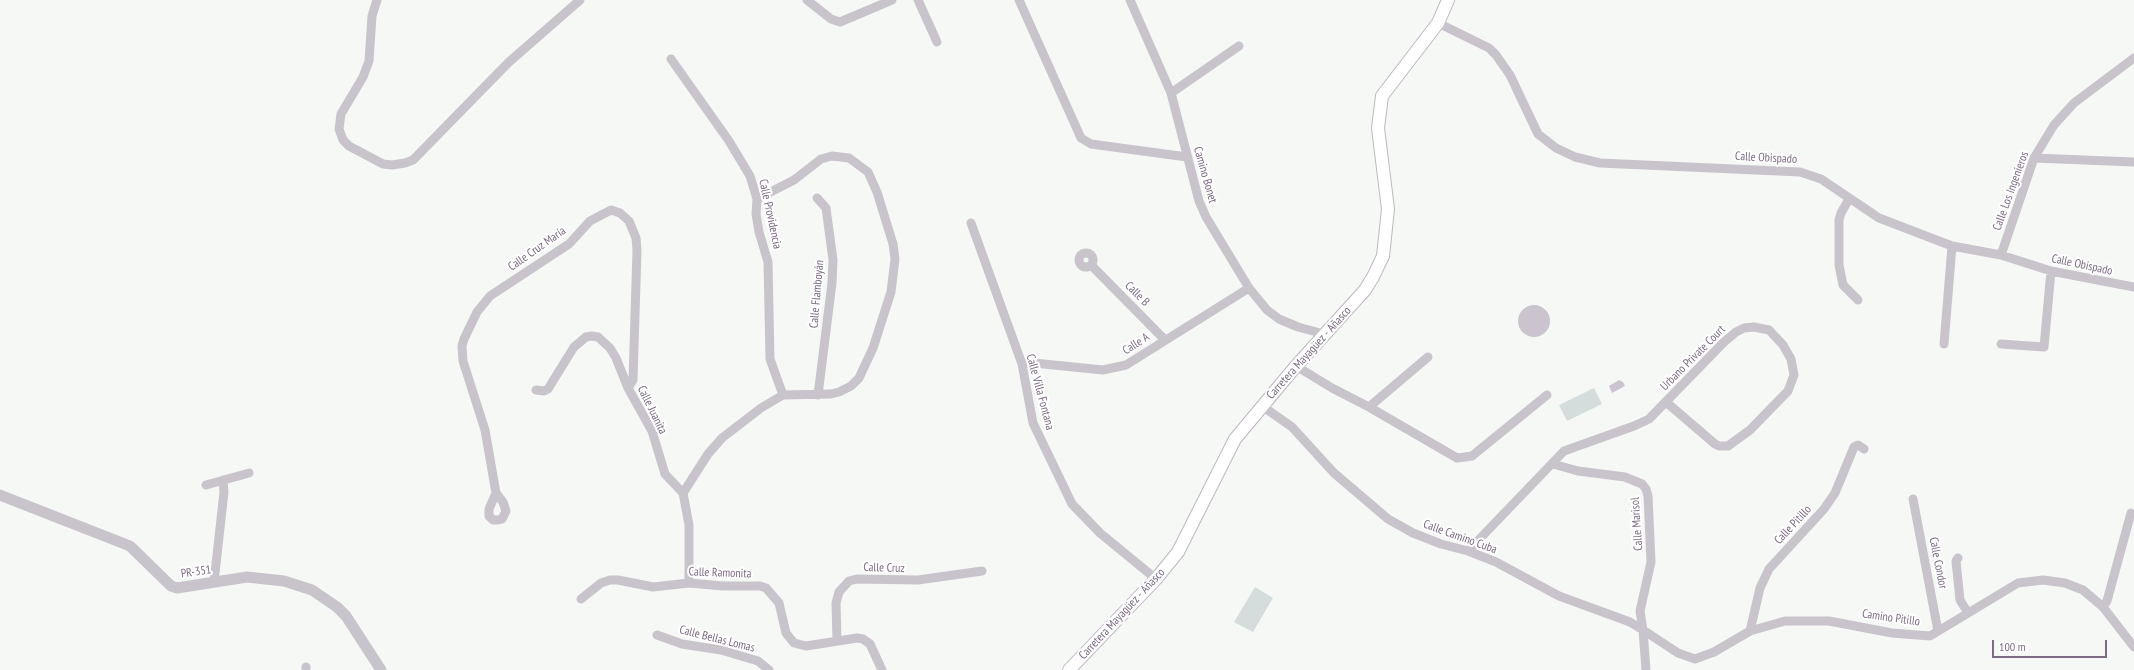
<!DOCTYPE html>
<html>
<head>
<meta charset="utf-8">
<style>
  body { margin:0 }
  #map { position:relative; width:2134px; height:670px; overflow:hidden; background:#f6f8f6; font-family:"PT Sans Narrow",sans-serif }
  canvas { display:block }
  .scale { position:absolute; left:1992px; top:640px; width:115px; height:18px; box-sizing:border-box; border:2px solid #7d6a84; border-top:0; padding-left:5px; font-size:12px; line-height:14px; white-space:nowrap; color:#7d6a84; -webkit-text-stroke:3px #fff; paint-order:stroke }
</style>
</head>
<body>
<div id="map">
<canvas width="2134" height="670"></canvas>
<div class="scale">100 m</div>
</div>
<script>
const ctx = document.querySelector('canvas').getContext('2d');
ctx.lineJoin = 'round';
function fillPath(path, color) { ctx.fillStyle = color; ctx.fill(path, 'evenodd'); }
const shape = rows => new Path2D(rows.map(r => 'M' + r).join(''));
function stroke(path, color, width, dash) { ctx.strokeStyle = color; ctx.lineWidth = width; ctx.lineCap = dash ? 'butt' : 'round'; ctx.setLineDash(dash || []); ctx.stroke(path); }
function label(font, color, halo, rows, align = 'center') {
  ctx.font = font + ' "PT Sans Narrow",sans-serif'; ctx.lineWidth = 4; ctx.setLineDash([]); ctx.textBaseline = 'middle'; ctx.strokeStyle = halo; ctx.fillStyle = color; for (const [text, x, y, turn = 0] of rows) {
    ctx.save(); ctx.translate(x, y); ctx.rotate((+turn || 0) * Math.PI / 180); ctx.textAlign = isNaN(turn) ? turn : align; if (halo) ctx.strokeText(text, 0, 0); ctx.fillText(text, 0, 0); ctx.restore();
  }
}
fillPath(shape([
  [1594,388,1602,404,1567,421,1559,405],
  [1255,587,1273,598,1253,632,1234,622]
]), '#d5dddc');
fillPath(shape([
  '1518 321a16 16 0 1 1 32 0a16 16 0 1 1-32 0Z',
  [1619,380,1623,382,1625,386,1612,393,1609,386]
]), '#cbc4cf');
const secondary = shape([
  [1069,670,1156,579,1178,552,1235,439,1296,366,1365,290,1373,277,1383,256,1388,209,1378,128,1382,96,1438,23,1448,0]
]);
stroke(secondary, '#bdb7bf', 14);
stroke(shape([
  [377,0,372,16,369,61,363,77,341,114,339,129,343,140,349,146,383,164,392,165,405,163,413,160,509,62,580,0],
  [807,0,831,19,840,22,892,0],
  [918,0,937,42],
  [1019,0,1081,138,1091,144,1187,157],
  [1130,0,1171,93,1199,201,1206,217,1249,288,1267,310,1279,319,1298,327,1324,334],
  [1438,23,1489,48,1496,55,1510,75,1538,134,1556,148,1575,157,1600,163,1800,172,1821,179,1879,218,1952,246,2001,255,2051,271,2134,287],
  [671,59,729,141,750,176,757,199,756,214,759,232,768,262,770,359,783,395],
  [1171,93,1239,46],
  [2034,158,2134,162],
  [817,198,826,208,833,260,832,283,818,395],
  [1849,199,1841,213,1839,220,1839,265,1843,285,1858,300],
  [971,223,1022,364,1033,423,1072,504,1100,533,1156,579],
  '1079 260a7 7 0 1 1 14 0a7 7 0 1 1-14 0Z',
  [2001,255,2034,158,2054,125,2074,103,2134,58],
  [1091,265,1165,340],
  [1944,344,1952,246],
  [2001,344,2044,347,2051,271],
  [1428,357,1369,407,1457,458,1472,456,1547,395],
  [1022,364,1034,363,1103,370,1126,365,1249,288],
  [1296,366,1332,388,1369,407],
  [536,390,544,391,548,389,574,347,586,337,592,336,598,337,610,348,616,358,628,388,652,431,665,474,683,493,689,525,689,583],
  [1262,406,1292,427,1334,473,1388,519,1413,533,1441,544,1468,551,1496,562,1559,596,1630,622,1643,630,1646,670],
  [1553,464,1578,471,1625,477,1642,484,1646,489,1648,496,1651,562,1640,611,1643,630,1678,653,1695,659,1714,652,1750,631,1785,621,1829,621,1892,633,1930,636,2018,583,2043,580,2065,583,2083,590,2103,607,2134,647],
  [206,485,249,473],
  [496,493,503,502,506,511,502,519,498,520,493,520,489,516,489,509,496,493,485,430,463,361,462,346,464,339,477,312,490,296,569,244,590,221,611,210,620,213,629,221,636,238,637,250,633,380,628,388],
  [683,493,708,454,722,438,761,408,783,395,831,394,839,392,851,386,859,378,873,348,891,292,895,259,893,244,877,192,868,172,849,158,832,156,821,159,794,180,757,199],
  [1913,499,1938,631],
  [1468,551,1564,451,1634,426,1649,419,1724,342,1736,332,1744,328,1754,327,1769,330,1783,345,1791,359,1794,375,1788,391,1750,430,1728,446,1719,446,1715,444,1666,402],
  [1958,558,1956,561,1960,600,1968,613],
  [214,582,224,492,223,480],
  [581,599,601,583,610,580,618,580,653,587,689,583,723,586,760,586,766,588,779,603,786,633,794,643,806,646,857,638,863,639,870,644,882,670],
  [2103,607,2107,601,2131,513],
  [1750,631,1760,588,1769,569,1824,509,1835,493,1854,447,1858,445,1864,449],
  [657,635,682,644,721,650,758,661,769,670],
  [837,641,836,603,839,592,849,581,857,579,918,580,982,571],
  [306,670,306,667]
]), '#c9c4cb', 9);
stroke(shape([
  [0,495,130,546,171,586,177,588,247,577,284,581,312,590,337,607,346,616,381,670]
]), '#c9c4cb', 11);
stroke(secondary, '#fff', 12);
label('12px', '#7d6a84', '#fff', [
  ["Calle Obispado",1766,158,3],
  ["Camino Bonet",1205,175,74],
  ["Calle Los Ingenieros",2011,191,-70],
  ["Calle Providencia",770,214,78],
  ["Calle Cruz María",537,249,-35],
  ["Calle Obispado",2082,265,12],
  ["Calle Flamboyán",817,294,-85],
  ["Calle B",1137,294,45],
  ["Calle A",1136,344,-33],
  ["Carretera Mayagüez - Añasco",1309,353,-48],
  ["Urbano Private Court",1693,358,-45],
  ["Calle Villa Fontana",1040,392,75],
  ["Calle Juanita",652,410,64],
  ["Calle Marisol",1637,524,-94],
  ["Calle Pitillo",1793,525,-47],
  ["Calle Camino Cuba",1460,537,20],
  ["Calle Condor",1938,563,79],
  ["Calle Cruz",884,568,2],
  ["PR-351",196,572,-8],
  ["Calle Ramonita",720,573,2],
  ["Carretera Mayagüez - Añasco",1122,614,-47],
  ["Camino Pitillo",1891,618,8],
  ["Calle Bellas Lomas",717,639,14]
]);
</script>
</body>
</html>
